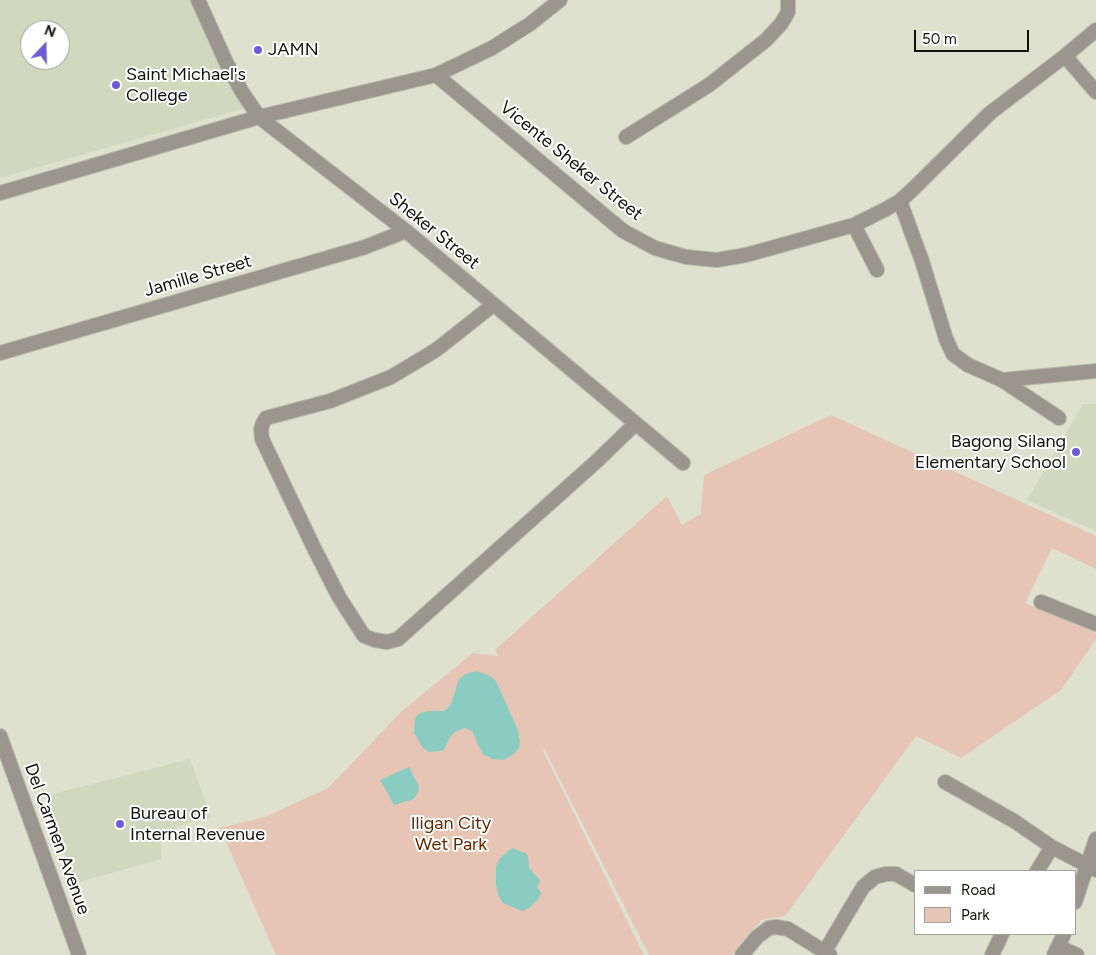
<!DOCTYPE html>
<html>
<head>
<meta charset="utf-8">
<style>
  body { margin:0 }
  #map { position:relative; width:1096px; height:955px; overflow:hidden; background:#dde1ce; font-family:Figtree,sans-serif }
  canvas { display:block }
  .legend { position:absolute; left:914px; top:870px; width:162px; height:65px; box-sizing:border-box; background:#fff; border:1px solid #a0a09d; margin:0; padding:6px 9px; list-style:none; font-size:15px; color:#11120b }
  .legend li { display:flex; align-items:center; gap:10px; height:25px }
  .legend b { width:25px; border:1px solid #a0a09d }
  .north { position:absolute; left:20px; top:20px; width:50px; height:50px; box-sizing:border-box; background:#fff; border:1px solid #a0a09d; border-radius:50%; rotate:21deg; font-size:14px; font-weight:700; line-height:20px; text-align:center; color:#11120b }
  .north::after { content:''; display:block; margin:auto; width:18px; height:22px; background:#6d5cd6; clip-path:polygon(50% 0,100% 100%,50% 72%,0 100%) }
  .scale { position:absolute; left:914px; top:30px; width:115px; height:22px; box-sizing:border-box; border:2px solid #11120b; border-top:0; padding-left:6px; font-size:15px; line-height:18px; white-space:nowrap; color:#11120b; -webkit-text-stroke:4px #fff; paint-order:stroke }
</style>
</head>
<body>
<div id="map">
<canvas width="1096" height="955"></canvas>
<ul class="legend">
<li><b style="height:6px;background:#9a968e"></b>Road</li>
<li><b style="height:14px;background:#e6c5b4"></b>Park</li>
</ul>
<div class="north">N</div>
<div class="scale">50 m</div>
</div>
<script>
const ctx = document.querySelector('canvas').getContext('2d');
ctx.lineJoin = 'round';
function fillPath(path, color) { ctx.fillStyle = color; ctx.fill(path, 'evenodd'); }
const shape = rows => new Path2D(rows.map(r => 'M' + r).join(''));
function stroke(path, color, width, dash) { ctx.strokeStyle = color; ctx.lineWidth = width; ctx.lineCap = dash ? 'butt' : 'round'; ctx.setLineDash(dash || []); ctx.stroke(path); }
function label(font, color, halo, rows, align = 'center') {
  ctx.font = font + ' Figtree,sans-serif'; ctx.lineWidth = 4; ctx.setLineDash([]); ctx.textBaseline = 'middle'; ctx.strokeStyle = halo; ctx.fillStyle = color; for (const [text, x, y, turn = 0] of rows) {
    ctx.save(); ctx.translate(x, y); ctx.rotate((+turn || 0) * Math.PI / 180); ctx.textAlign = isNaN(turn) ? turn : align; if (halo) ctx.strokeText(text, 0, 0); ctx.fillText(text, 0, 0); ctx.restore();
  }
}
fillPath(shape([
  [0,0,193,0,243,109,0,178],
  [30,30,60,30,60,60,30,60],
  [1083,404,1096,404,1096,531,1027,500],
  [190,759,211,817,160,831,162,859,75,883,45,796]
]), '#d2d8be');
fillPath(shape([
  [831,415,1096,536,1096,569,1052,548,1025,603,1096,633,1096,639,1061,690,961,758,916,736,785,916,761,920,732,955,649,955,544,748,543,751,644,955,276,955,220,828,265,817,328,788,403,710,473,653,498,656,495,650,667,496,682,525,701,514,704,475]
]), '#e6c5b4');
fillPath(shape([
  [477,671,490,676,496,681,518,730,520,741,519,748,514,754,503,760,492,759,484,755,479,747,472,731,465,728,455,732,451,736,444,749,441,751,429,752,423,748,414,733,415,718,419,714,428,711,443,711,448,708,452,701,459,679,466,674],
  [409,767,418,784,419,789,417,794,414,799,394,805,380,780],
  [512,848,525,853,528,856,529,868,540,880,537,887,541,893,538,900,529,908,522,911,503,903,499,897,496,885,496,867,500,858]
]), '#8bccc2');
const minor = shape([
  [198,0,226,62,242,92,259,117,406,231,683,463],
  [1065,56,1096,92],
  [436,75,623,231,655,248,686,257,717,260,746,255,854,225,886,209,900,201,912,190,990,113,1065,56,1096,30],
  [626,137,709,85,766,40,781,24,788,12,788,0],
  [900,201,922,261,946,339,953,354,968,365,1002,380,1096,371],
  [854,225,877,270],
  [493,305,436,350,391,377,330,401,266,418,263,423,261,429,262,439,314,548,339,597,364,636,375,640,387,642,398,639,598,460,635,424],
  [0,353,365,247,406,231],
  [1002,380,1059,418],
  [1041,602,1096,624],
  [945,782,1014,821,1052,847,1096,870],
  [1037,871,1052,847],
  [1075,902,1096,839],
  [1059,947,1077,955],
  [825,951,863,887,875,877,886,874,896,874,915,885],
  [742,955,757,937,769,928,776,927,788,929,830,955],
  [992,955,1002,934],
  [1054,955,1064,934]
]);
const tertiary = shape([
  [0,193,259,117,436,75,492,48,530,24,560,0],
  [0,736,79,955]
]);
stroke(minor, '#b8bcab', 16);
stroke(tertiary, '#b8bcab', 16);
stroke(minor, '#9a968e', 14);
stroke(tertiary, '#9a968e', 14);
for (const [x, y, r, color] of [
  [258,50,5,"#6d5cd6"],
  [116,85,5,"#6d5cd6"],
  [1076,452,5,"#6d5cd6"],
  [120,824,5,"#6d5cd6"]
]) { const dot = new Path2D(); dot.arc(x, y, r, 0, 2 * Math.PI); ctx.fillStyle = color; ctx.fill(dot); stroke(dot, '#fff', 2); }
label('18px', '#11120b', '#fff', [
  ["JAMN",268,50],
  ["Saint Michael's",126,75],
  ["College",126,96],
  ["Bagong Silang",1066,442,"right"],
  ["Elementary School",1066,463,"right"],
  ["Bureau of",130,814],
  ["Internal Revenue",130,835]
], 'left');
label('18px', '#11120b', '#fff', [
  ["Vicente Sheker Street",571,161,39],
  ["Sheker Street",434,231,39],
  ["Jamille Street",198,276,-16],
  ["Del Carmen Avenue",57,839,70]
]);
label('18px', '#632900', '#fff', [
  ["Iligan City",451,824],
  ["Wet Park",451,845]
]);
</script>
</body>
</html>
